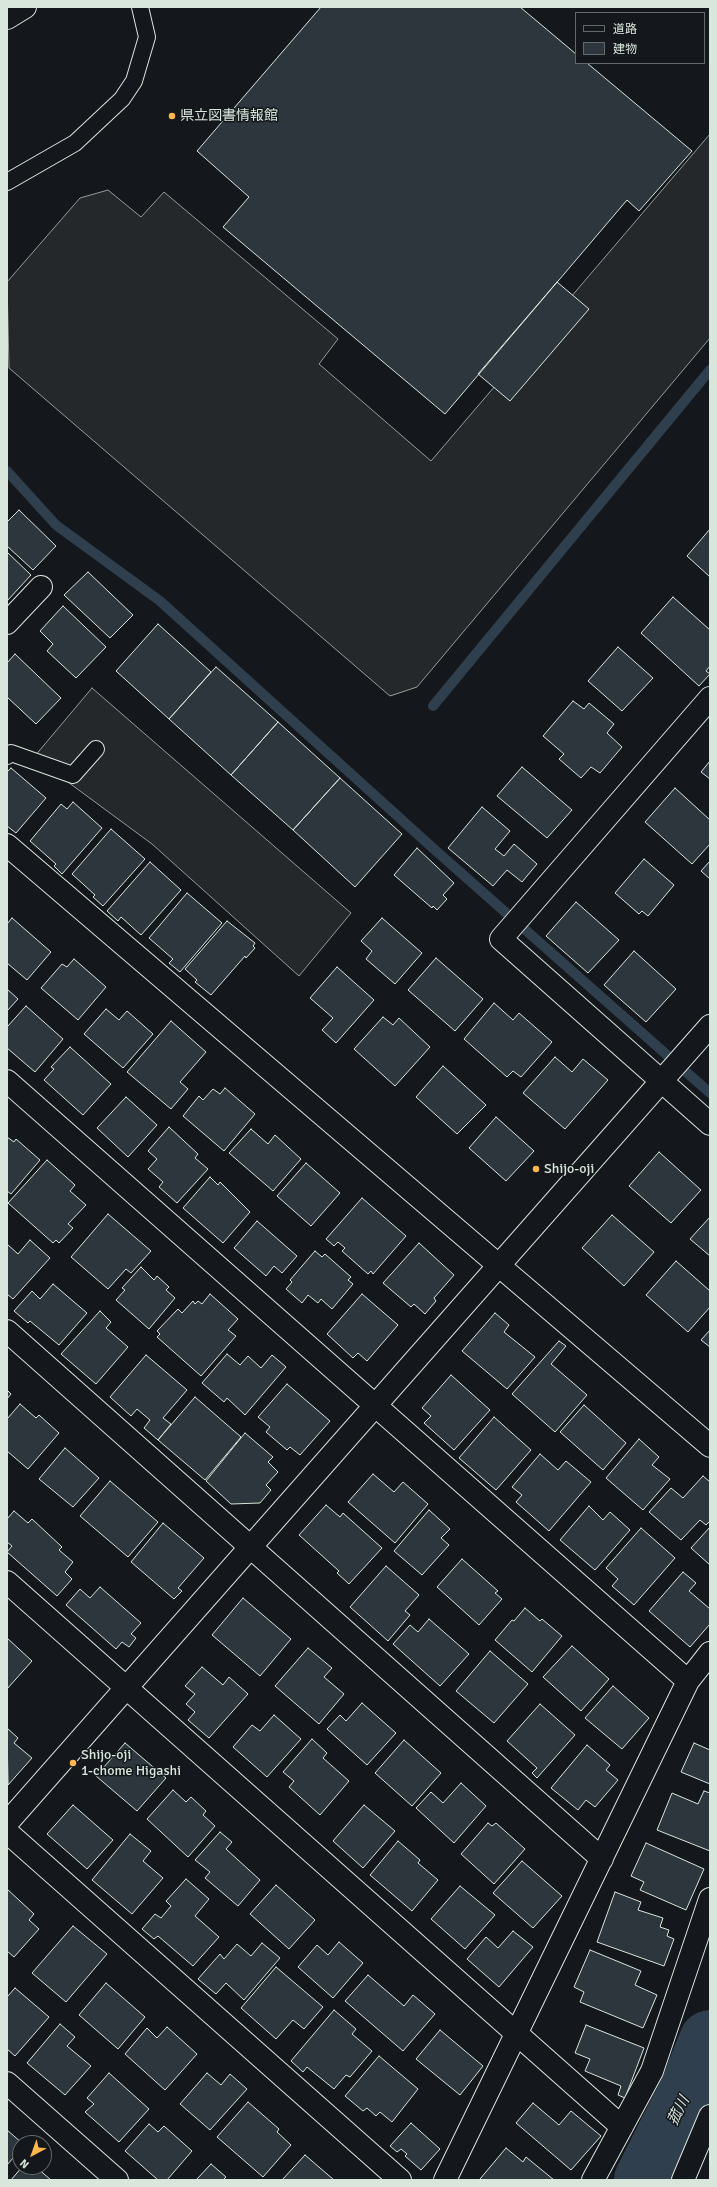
<!DOCTYPE html>
<html>
<head>
<meta charset="utf-8">
<style>
  body { margin:0 }
  #map { position:relative; width:717px; height:2187px; overflow:hidden; background:#14181c; font-family:Signika,"Noto Sans JP",sans-serif }
  canvas { display:block }
  .frame { position:absolute; inset:0; border:8px solid #d8e6dc; pointer-events:none }
  .legend { position:absolute; left:575px; top:12px; width:130px; height:52px; box-sizing:border-box; background:#14181c; border:1px solid #626a69; margin:0; padding:5px 7px; list-style:none; font-size:12px; color:#d8e6dc }
  .legend li { display:flex; align-items:center; gap:8px; height:20px }
  .legend b { width:20px; border:1px solid #626a69 }
  .north { position:absolute; left:12px; top:2135px; width:40px; height:40px; box-sizing:border-box; background:#14181c; border:1px solid #626a69; border-radius:50%; rotate:221deg; font-size:11px; font-weight:700; line-height:16px; text-align:center; color:#d8e6dc }
  .north::after { content:''; display:block; margin:auto; width:14px; height:18px; background:#ffb74d; clip-path:polygon(50% 0,100% 100%,50% 72%,0 100%) }
</style>
</head>
<body>
<div id="map">
<canvas width="717" height="2187"></canvas>
<div class="frame"></div>
<ul class="legend">
<li><b style="height:5px;background:#14181c"></b>道路</li>
<li><b style="height:11px;background:#2c363c"></b>建物</li>
</ul>
<div class="north">N</div>
</div>
<script>
const ctx = document.querySelector('canvas').getContext('2d');
ctx.lineJoin = 'round';
function fillPath(path, color) { ctx.fillStyle = color; ctx.fill(path, 'evenodd'); }
const shape = rows => new Path2D(rows.map(r => 'M' + r).join(''));
function stroke(path, color, width, dash) { ctx.strokeStyle = color; ctx.lineWidth = width; ctx.lineCap = dash ? 'butt' : 'round'; ctx.setLineDash(dash || []); ctx.stroke(path); }
function label(font, color, halo, rows, align = 'center') {
  ctx.font = font + ' Signika,"Noto Sans JP",sans-serif'; ctx.lineWidth = 3; ctx.setLineDash([]); ctx.textBaseline = 'middle'; ctx.strokeStyle = halo; ctx.fillStyle = color; for (const [text, x, y, turn = 0] of rows) {
    ctx.save(); ctx.translate(x, y); ctx.rotate((+turn || 0) * Math.PI / 180); ctx.textAlign = isNaN(turn) ? turn : align; if (halo) ctx.strokeText(text, 0, 0); ctx.fillText(text, 0, 0); ctx.restore();
  }
}
const parking = shape([
  [710,134,710,338,417,687,390,696,9,368,7,282,80,198,108,190,141,217,164,192,338,339,319,364,431,461,710,134],
  [92,688,351,913,299,976,152,844,34,757,92,688]
]);
fillPath(parking, '#24282b');
stroke(parking, '#939e99', 1);
stroke(shape([
  [7,471,56,525,160,601,435,850,710,1093],
  [433,706,710,370]
]), '#2f3f4d', 10);
stroke(shape([
  [645,2180,689,2093,710,2041]
]), '#2f3f4d', 62);
const building = shape([
  [321,7,520,7,576,54,576,63,587,63,692,151,639,211,627,200,445,414,223,227,249,197,197,151,321,7],
  [557,282,589,309,510,401,478,374,557,282],
  [19,510,56,546,33,570,7,546,7,522,19,510],
  [710,529,710,577,687,556,710,529],
  [7,552,31,575,7,601,7,552],
  [88,572,133,615,110,638,64,595,88,572],
  [673,597,710,630,710,666,706,671,710,674,699,686,641,633,673,597],
  [63,606,106,647,76,678,47,651,53,644,40,631,63,606],
  [158,624,211,672,169,719,116,671,158,624],
  [618,647,653,678,622,711,588,681,618,647],
  [15,654,61,698,36,724,7,697,7,663,15,654],
  [216,667,278,722,231,775,169,719,216,667],
  [573,701,584,709,589,703,614,724,607,733,622,747,600,773,591,767,581,778,559,759,564,754,543,736,573,701],
  [278,722,340,778,293,830,231,775,278,722],
  [710,761,710,779,701,772,710,761],
  [522,767,572,810,547,838,497,796,522,767],
  [11,768,46,798,16,833,7,826,7,772,11,768],
  [340,778,402,834,355,887,293,830,340,778],
  [675,788,710,820,710,844,692,864,645,822,675,788],
  [73,802,102,828,62,874,54,866,56,864,30,841,61,804,67,809,73,802],
  [482,807,510,831,495,849,504,856,514,844,537,864,522,882,507,870,493,886,448,848,482,807],
  [111,829,145,859,103,906,93,897,95,895,72,874,111,829],
  [417,848,454,883,443,895,447,899,437,910,433,906,432,908,394,875,417,848],
  [644,859,674,885,648,916,642,911,639,914,615,893,644,859],
  [710,861,710,879,701,871,710,861],
  [150,862,181,890,141,935,121,917,118,921,107,911,150,862],
  [187,893,222,923,180,972,169,963,173,959,149,938,187,893],
  [576,902,619,940,588,973,546,936,576,902],
  [12,918,51,952,27,980,7,963,7,924,12,918],
  [382,918,422,953,395,984,366,959,372,951,361,941,382,918],
  [227,921,255,943,253,946,255,948,246,958,245,956,211,995,195,982,197,980,185,969,227,921],
  [634,951,676,989,646,1022,604,985,634,951],
  [436,958,483,999,455,1031,408,990,436,958],
  [74,959,106,987,78,1020,41,988,62,964,67,967,74,959],
  [337,967,374,1000,336,1043,322,1030,333,1018,310,998,337,967],
  [7,989,18,999,7,1011,7,989],
  [494,1003,513,1020,519,1013,552,1042,521,1077,513,1071,507,1077,464,1039,494,1003],
  [26,1006,63,1039,35,1072,7,1048,7,1027,26,1006],
  [106,1009,119,1020,127,1011,153,1034,123,1068,84,1034,106,1009],
  [383,1017,393,1025,399,1018,430,1047,395,1086,354,1049,383,1017],
  [171,1021,206,1052,180,1082,188,1089,171,1109,127,1072,171,1021],
  [70,1047,111,1084,83,1115,44,1080,54,1069,51,1067,70,1047],
  [555,1057,572,1072,583,1059,608,1080,565,1129,523,1093,555,1057],
  [443,1066,486,1105,457,1134,416,1097,443,1066],
  [225,1088,255,1114,224,1151,183,1116,199,1096,203,1100,213,1089,220,1094,225,1088],
  [126,1097,157,1125,128,1157,97,1128,126,1097],
  [496,1117,534,1151,506,1181,469,1148,496,1117],
  [169,1127,198,1154,195,1158,208,1169,177,1203,159,1187,163,1182,148,1169,157,1159,148,1151,169,1127],
  [251,1129,268,1144,275,1135,301,1159,273,1191,229,1153,251,1129],
  [7,1137,14,1142,16,1139,40,1160,11,1194,7,1191,7,1137],
  [659,1152,701,1190,671,1223,629,1186,659,1152],
  [47,1160,75,1185,70,1191,86,1205,68,1224,73,1228,59,1243,56,1240,53,1243,8,1203,47,1160],
  [306,1163,340,1193,311,1226,277,1196,306,1163],
  [210,1177,218,1185,220,1182,250,1212,223,1243,183,1208,210,1177],
  [362,1198,406,1236,373,1274,371,1271,368,1274,342,1251,345,1248,338,1242,334,1246,326,1239,362,1198],
  [108,1214,151,1251,131,1273,126,1269,108,1289,71,1257,108,1214],
  [612,1215,654,1252,624,1286,582,1248,612,1215],
  [710,1217,710,1256,690,1239,710,1217],
  [257,1221,297,1256,282,1273,274,1266,266,1276,234,1248,257,1221],
  [30,1240,50,1258,13,1299,7,1294,7,1244,18,1254,30,1240],
  [419,1243,454,1275,434,1298,436,1301,425,1314,414,1304,411,1307,383,1283,419,1243],
  [315,1251,322,1257,325,1254,351,1277,348,1280,353,1284,332,1309,321,1299,318,1303,308,1295,302,1303,286,1289,292,1282,290,1280,315,1251],
  [676,1261,710,1291,710,1307,688,1332,646,1295,676,1261],
  [141,1267,154,1280,157,1276,169,1287,166,1290,175,1298,149,1329,116,1300,125,1290,122,1288,141,1267],
  [53,1284,87,1313,59,1345,30,1321,28,1323,14,1311,32,1291,40,1299,53,1284],
  [210,1294,238,1319,228,1330,236,1336,201,1376,157,1337,160,1334,157,1331,178,1309,182,1313,193,1301,195,1304,198,1301,202,1304,210,1294],
  [362,1294,398,1325,367,1361,358,1353,353,1358,327,1334,362,1294],
  [100,1311,111,1322,106,1328,128,1347,96,1384,61,1354,100,1311],
  [495,1313,509,1325,504,1332,535,1357,507,1389,462,1351,495,1313],
  [710,1330,710,1347,701,1340,710,1330],
  [559,1341,566,1346,551,1364,587,1395,555,1432,512,1394,559,1341],
  [227,1354,240,1365,248,1356,261,1368,272,1355,286,1367,245,1415,227,1398,224,1402,202,1383,227,1354],
  [146,1355,187,1390,163,1418,171,1424,158,1440,144,1428,150,1420,137,1409,131,1416,110,1397,146,1355],
  [451,1375,490,1410,454,1450,424,1423,431,1416,422,1408,451,1375],
  [287,1384,330,1421,300,1455,290,1447,287,1450,266,1432,270,1427,258,1417,287,1384],
  [7,1390,11,1394,7,1399,7,1390],
  [195,1397,241,1437,205,1480,158,1440,195,1397],
  [20,1404,36,1418,39,1415,59,1433,28,1469,7,1451,7,1419,20,1404],
  [584,1405,626,1443,603,1470,560,1432,584,1405],
  [494,1417,531,1450,496,1490,459,1458,494,1417],
  [245,1433,273,1457,268,1462,278,1472,266,1485,271,1490,260,1503,231,1504,206,1481,245,1433],
  [639,1439,659,1457,652,1465,670,1479,643,1510,606,1478,639,1439],
  [65,1448,99,1478,73,1507,39,1479,65,1448],
  [540,1454,558,1470,566,1461,591,1482,549,1531,516,1502,522,1495,512,1487,540,1454],
  [373,1474,394,1492,403,1482,428,1504,395,1543,348,1502,373,1474],
  [703,1476,710,1482,710,1521,706,1525,700,1520,681,1540,649,1512,671,1488,683,1498,703,1476],
  [110,1481,158,1522,128,1557,80,1516,110,1481],
  [326,1505,340,1517,343,1513,382,1548,349,1584,337,1573,339,1571,299,1535,326,1505],
  [589,1506,603,1520,610,1512,630,1530,595,1570,560,1540,589,1506],
  [429,1510,450,1529,441,1538,449,1545,422,1575,394,1551,429,1510],
  [14,1511,28,1523,32,1519,62,1547,59,1550,73,1562,65,1572,72,1579,57,1596,7,1552,12,1546,7,1542,7,1519,14,1511],
  [163,1523,204,1558,178,1588,182,1591,174,1599,131,1562,163,1523],
  [710,1527,710,1565,691,1548,710,1527],
  [641,1528,675,1558,634,1605,612,1586,618,1579,606,1568,641,1528],
  [462,1559,498,1591,495,1593,502,1599,479,1625,437,1587,462,1559],
  [386,1566,419,1595,405,1611,410,1615,388,1641,350,1607,386,1566],
  [683,1572,696,1583,689,1591,710,1609,710,1624,690,1647,649,1611,683,1572],
  [100,1587,141,1623,131,1634,136,1638,129,1647,122,1642,116,1649,66,1605,80,1589,90,1598,100,1587],
  [243,1598,291,1639,260,1676,212,1635,243,1598],
  [525,1608,540,1621,542,1619,562,1636,532,1672,495,1640,512,1620,514,1621,525,1608],
  [429,1619,469,1654,440,1686,393,1644,410,1625,418,1632,429,1619],
  [7,1638,32,1661,7,1689,7,1638],
  [572,1646,609,1679,581,1711,543,1677,572,1646],
  [308,1648,332,1668,324,1677,344,1694,319,1724,275,1686,308,1648],
  [490,1651,528,1684,494,1723,456,1691,490,1651],
  [202,1667,223,1685,229,1677,248,1694,209,1738,188,1720,195,1712,186,1704,195,1694,185,1686,202,1667],
  [613,1686,649,1718,622,1749,585,1718,613,1686],
  [362,1703,396,1733,367,1765,327,1729,340,1715,346,1721,362,1703],
  [540,1704,575,1735,537,1778,532,1773,537,1768,507,1741,540,1704],
  [274,1715,301,1739,267,1777,233,1747,252,1725,260,1731,274,1715],
  [7,1728,18,1738,14,1743,32,1758,8,1785,7,1728],
  [312,1739,327,1753,323,1758,349,1781,320,1815,289,1787,294,1781,283,1772,312,1739],
  [404,1740,441,1773,412,1806,375,1773,404,1740],
  [125,1743,166,1778,137,1811,96,1776,125,1743],
  [694,1743,710,1750,710,1784,681,1772,694,1743],
  [587,1745,610,1765,606,1770,618,1780,595,1807,586,1800,578,1810,551,1788,587,1745],
  [461,1783,486,1806,454,1843,416,1808,431,1792,443,1803,461,1783],
  [173,1790,186,1802,191,1797,206,1811,203,1815,215,1826,188,1857,147,1819,173,1790],
  [704,1791,710,1793,710,1851,657,1830,672,1793,698,1804,704,1791],
  [73,1805,113,1840,87,1869,47,1834,73,1805],
  [364,1805,395,1831,363,1868,333,1841,364,1805],
  [488,1823,492,1826,496,1823,525,1849,494,1884,461,1854,488,1823],
  [220,1832,232,1842,226,1849,260,1880,238,1906,205,1878,210,1872,195,1860,220,1832],
  [130,1834,151,1851,143,1861,163,1878,132,1914,92,1880,130,1834],
  [398,1841,420,1860,418,1863,438,1880,412,1911,370,1875,398,1841],
  [646,1843,704,1869,686,1910,640,1890,644,1882,631,1876,646,1843],
  [522,1861,562,1896,533,1928,493,1893,522,1861],
  [186,1879,209,1899,195,1916,219,1937,193,1966,158,1936,154,1939,142,1929,155,1914,161,1918,171,1906,166,1901,186,1879],
  [276,1885,315,1920,289,1949,250,1914,276,1885],
  [460,1886,495,1915,465,1949,431,1919,460,1886],
  [7,1889,34,1914,29,1920,39,1929,14,1957,7,1951,7,1889],
  [615,1892,641,1902,638,1910,663,1918,660,1927,669,1930,667,1936,674,1939,664,1966,597,1942,615,1892],
  [73,1926,107,1954,66,2002,32,1973,73,1926],
  [513,1931,533,1947,499,1987,467,1959,486,1937,498,1948,513,1931],
  [339,1942,363,1963,333,1998,298,1967,317,1945,328,1955,339,1942],
  [262,1943,280,1958,244,2000,226,1983,216,1994,198,1979,220,1954,224,1959,237,1944,251,1956,262,1943],
  [590,1950,641,1971,635,1985,657,1995,643,2028,580,2002,584,1992,574,1987,590,1950],
  [276,1967,323,2007,304,2029,293,2020,276,2039,241,2008,276,1967],
  [368,1975,404,2006,413,1995,435,2014,403,2051,345,2001,368,1975],
  [106,1983,145,2017,118,2049,79,2015,106,1983],
  [15,1988,49,2017,15,2056,7,2049,7,1997,15,1988],
  [334,2010,356,2029,352,2034,372,2051,350,2077,346,2075,334,2089,307,2067,303,2072,291,2061,334,2010],
  [60,2024,75,2037,67,2046,91,2066,65,2095,27,2063,60,2024],
  [586,2025,644,2048,625,2098,618,2095,621,2086,585,2071,590,2059,575,2053,586,2025],
  [167,2027,197,2054,165,2090,125,2054,147,2028,157,2038,167,2027],
  [440,2030,483,2066,460,2095,416,2059,440,2030],
  [379,2056,418,2089,392,2122,380,2112,376,2116,367,2108,363,2111,345,2096,379,2056],
  [109,2073,149,2109,119,2142,85,2112,94,2104,87,2098,109,2073],
  [207,2073,221,2085,230,2074,247,2089,210,2130,180,2104,207,2073],
  [248,2102,279,2129,277,2132,291,2145,263,2177,217,2137,248,2102],
  [533,2103,559,2125,571,2111,601,2136,571,2170,516,2123,533,2103],
  [411,2123,440,2149,421,2170,405,2156,407,2154,401,2149,397,2152,390,2146,411,2123],
  [149,2124,158,2132,164,2126,192,2151,167,2180,158,2180,125,2151,149,2124],
  [7,2130,22,2143,20,2143,20,2150,7,2165,7,2130],
  [506,2148,523,2162,526,2157,554,2180,482,2180,480,2179,506,2148],
  [305,2155,334,2180,282,2180,305,2155],
  [211,2164,226,2177,223,2180,196,2180,211,2164],
  [22,2167,36,2167,51,2180,11,2180,22,2167]
]);
fillPath(building, '#2c363c');
stroke(building, '#d8e6dc', 1);
const service = shape([
  [7,182,75,143,122,99,134,81,147,37,140,7],
  [7,756,11,753,73,775,96,749]
]);
const minor = shape([
  [7,623,41,587],
  [710,698,501,939,710,1124],
  [7,845,710,1446],
  [7,1081,688,1681],
  [7,1331,602,1859],
  [7,1582,622,2127],
  [7,1832,400,2180],
  [7,2083,117,2180],
  [445,2180,688,1681,710,1653],
  [593,2180,652,2071,710,1899]
]);
const tertiary = shape([
  [7,18,25,7],
  [7,1823,710,1026],
  [683,2180,710,2116]
]);
stroke(service, '#d8e6dc', 18);
stroke(minor, '#d8e6dc', 24);
stroke(tertiary, '#d8e6dc', 24);
stroke(service, '#14181c', 16);
stroke(minor, '#14181c', 22);
stroke(tertiary, '#14181c', 22);
for (const [x, y, r, color] of [
  [172,116,4,"#ffb74d"],
  [536,1169,4,"#ffb74d"],
  [73,1763,4,"#ffb74d"]
]) { const dot = new Path2D(); dot.arc(x, y, r, 0, 2 * Math.PI); ctx.fillStyle = color; ctx.fill(dot); stroke(dot, '#14181c', 1.5); }
label('14px', '#d8e6dc', '#14181c', [
  ["県立図書情報館",180,116],
  ["Shijo-oji",544,1169],
  ["Shijo-oji",81,1755],
  ["1-chome Higashi",81,1771]
], 'left');
label('italic 15px', '#d8e6dc', '#14181c', [
  ["菰川",679,2111,-63]
]);
</script>
</body>
</html>
